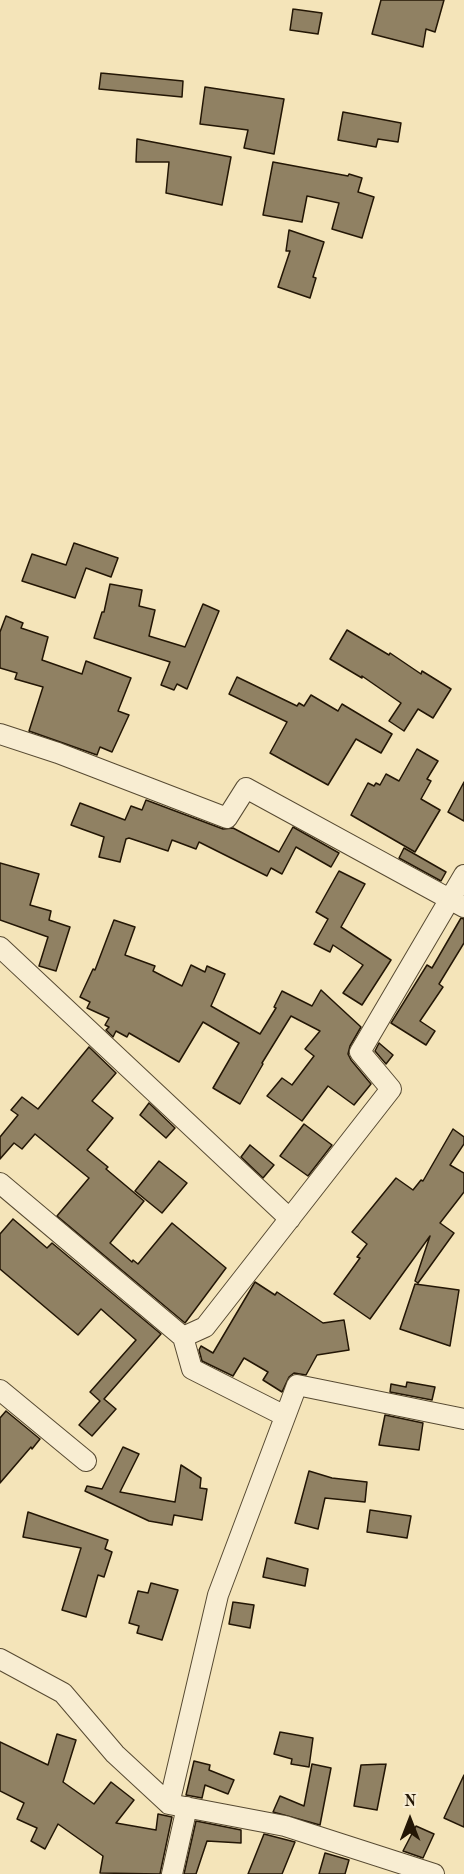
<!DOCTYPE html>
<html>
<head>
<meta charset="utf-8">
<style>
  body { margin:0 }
  #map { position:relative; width:464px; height:1874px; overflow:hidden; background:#f4e4b9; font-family:"Old Standard TT",serif }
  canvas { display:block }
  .north { position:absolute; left:380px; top:1790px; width:60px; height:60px; -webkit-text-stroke:4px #f8edd2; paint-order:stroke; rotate:0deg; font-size:16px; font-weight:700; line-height:24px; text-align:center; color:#231605 }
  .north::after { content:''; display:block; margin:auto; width:21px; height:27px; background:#231605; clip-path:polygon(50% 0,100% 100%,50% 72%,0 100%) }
</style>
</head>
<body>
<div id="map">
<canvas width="464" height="1874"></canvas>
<div class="north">N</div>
</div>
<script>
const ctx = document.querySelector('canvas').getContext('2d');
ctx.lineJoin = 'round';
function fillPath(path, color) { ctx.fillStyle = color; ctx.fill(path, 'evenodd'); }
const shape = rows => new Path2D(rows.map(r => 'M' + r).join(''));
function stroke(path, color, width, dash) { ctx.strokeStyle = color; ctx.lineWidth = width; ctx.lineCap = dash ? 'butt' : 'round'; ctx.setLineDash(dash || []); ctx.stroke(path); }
const building = shape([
  [381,0,444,0,435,32,426,29,423,47,372,34,381,0],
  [293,9,322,13,318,34,290,30,293,9],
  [101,73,183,81,182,97,99,89,101,73],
  [205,87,284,99,274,154,244,148,248,130,200,124,205,87],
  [343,112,401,123,398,142,378,139,376,147,338,140,343,112],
  [137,139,231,157,222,205,166,193,169,162,136,162,137,139],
  [273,162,348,176,349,174,362,178,358,192,374,197,362,238,332,229,339,203,307,196,302,222,263,215,273,162],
  [289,230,324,242,313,277,316,278,310,298,278,287,290,251,286,251,289,230],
  [74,543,118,558,111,577,86,568,75,598,22,581,32,554,66,565,74,543],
  [110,584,142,590,139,606,155,610,149,636,185,647,203,604,219,611,187,689,177,684,174,690,161,685,170,662,94,638,102,612,104,612,110,584],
  [6,616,23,623,21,628,48,637,42,660,82,674,86,661,131,678,118,711,129,715,112,752,100,747,97,755,29,731,43,687,15,679,17,673,0,668,0,632,6,616],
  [347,630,389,655,390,653,421,674,422,671,451,689,433,718,418,709,404,731,389,721,401,703,362,676,362,678,330,659,347,630],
  [237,677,297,706,299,703,304,706,311,695,338,711,342,704,392,734,381,753,356,739,328,785,270,753,287,722,229,694,237,677],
  [417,749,438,761,427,779,431,781,421,799,440,810,415,852,351,815,368,783,374,786,376,783,380,785,386,774,399,781,417,749],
  [464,782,464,821,448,812,464,782],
  [146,800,223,829,233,828,279,852,293,827,339,853,331,867,296,847,282,874,271,868,267,876,199,842,196,849,172,840,168,851,129,838,126,839,120,862,99,857,104,837,71,825,80,803,125,820,131,806,142,810,146,800],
  [404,848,446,872,441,881,399,858,404,848],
  [0,863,39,874,30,905,51,911,49,920,70,927,56,971,39,966,48,937,0,920,0,863],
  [339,871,365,884,341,927,391,960,362,1005,343,993,363,965,333,945,330,952,314,944,328,919,316,912,339,871],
  [461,918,464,919,464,943,439,984,443,987,420,1021,435,1031,426,1045,391,1023,427,965,432,968,461,918],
  [114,920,135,927,125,955,155,966,153,971,182,986,191,965,205,972,207,966,225,974,211,1006,260,1034,276,1008,274,1007,282,991,312,1006,321,990,361,1027,350,1046,348,1054,351,1060,371,1084,354,1105,328,1086,302,1121,267,1096,282,1078,292,1085,314,1056,305,1049,320,1031,291,1016,262,1063,263,1064,240,1104,213,1088,239,1043,203,1022,179,1062,129,1033,127,1037,116,1031,113,1037,106,1030,109,1027,105,1025,109,1018,87,1008,90,1002,80,997,93,969,95,970,114,920],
  [379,1043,393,1055,386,1064,375,1051,379,1043],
  [89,1047,116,1073,92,1101,113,1118,87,1150,108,1167,106,1169,144,1201,110,1243,132,1262,133,1260,138,1264,172,1223,226,1268,185,1323,57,1216,89,1178,35,1134,22,1149,14,1143,0,1159,0,1137,18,1115,11,1110,22,1097,38,1109,89,1047],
  [149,1103,175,1128,166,1138,140,1115,149,1103],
  [304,1124,332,1145,308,1176,280,1156,304,1124],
  [453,1129,464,1137,464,1144,450,1165,464,1173,464,1192,440,1223,454,1233,418,1283,415,1281,430,1236,370,1319,334,1294,360,1258,357,1257,367,1244,352,1232,396,1178,413,1190,421,1180,423,1181,453,1129],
  [250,1145,274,1165,263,1178,241,1157,250,1145],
  [159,1161,187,1183,162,1213,135,1191,159,1161],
  [13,1219,47,1248,52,1243,161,1334,104,1399,116,1409,92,1436,79,1425,100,1401,90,1392,136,1340,101,1309,78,1335,0,1269,0,1234,13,1219],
  [255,1282,275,1295,277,1292,323,1323,344,1320,349,1350,317,1355,306,1375,294,1373,289,1377,282,1392,263,1380,268,1372,244,1358,233,1376,202,1361,199,1350,201,1346,213,1353,255,1282],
  [415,1284,459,1290,450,1346,400,1329,415,1284],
  [407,1382,435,1387,432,1400,390,1392,391,1384,406,1387,407,1382],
  [6,1411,40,1439,32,1449,31,1447,0,1483,0,1418,6,1411],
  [385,1415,423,1423,419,1450,379,1445,385,1415],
  [123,1447,139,1454,120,1492,175,1502,181,1465,201,1478,200,1488,207,1489,202,1520,174,1515,172,1525,149,1521,85,1491,87,1486,102,1489,123,1447],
  [309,1471,332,1478,367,1482,365,1502,325,1498,318,1529,295,1523,309,1471],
  [370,1510,411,1516,407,1538,367,1532,370,1510],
  [28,1512,108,1540,105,1549,112,1552,104,1577,98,1575,86,1617,62,1610,81,1548,23,1537,28,1512],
  [267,1558,308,1569,305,1586,263,1577,267,1558],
  [151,1583,178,1590,162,1640,137,1633,139,1626,129,1623,138,1591,148,1593,151,1583],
  [233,1602,254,1605,250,1628,229,1624,233,1602],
  [280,1732,313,1738,309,1767,291,1764,292,1759,274,1754,280,1732],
  [57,1734,76,1740,63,1782,94,1804,111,1782,134,1800,116,1823,156,1830,158,1814,172,1817,160,1874,100,1873,103,1856,58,1824,45,1849,31,1841,37,1828,17,1819,24,1803,0,1791,0,1742,48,1765,57,1734],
  [194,1761,210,1765,209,1770,234,1780,228,1794,205,1785,202,1798,186,1795,194,1761],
  [312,1764,331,1768,320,1825,273,1812,280,1796,304,1806,312,1764],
  [386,1764,377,1810,354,1806,361,1765,386,1764],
  [464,1775,464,1827,444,1818,464,1775],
  [196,1821,241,1830,241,1843,207,1841,196,1874,184,1874,196,1821],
  [416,1826,434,1834,423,1858,403,1851,416,1826],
  [264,1834,295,1842,282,1874,248,1874,264,1834],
  [325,1853,349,1860,345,1874,319,1874,325,1853]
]);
fillPath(building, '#908163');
stroke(building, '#231605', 1.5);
const street = shape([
  [0,734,58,753,227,818,246,788,464,907],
  [0,947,290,1219],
  [0,1183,183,1337,192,1369,285,1416],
  [183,1337,205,1327,391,1089,360,1052,464,875],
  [0,1390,86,1461],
  [0,1659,63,1693,115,1754,169,1804,218,1595,297,1385,464,1419],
  [169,1804,285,1826,434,1874],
  [172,1874,187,1807]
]);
stroke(street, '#574a32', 22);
stroke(street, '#f8edd2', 20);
</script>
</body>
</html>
